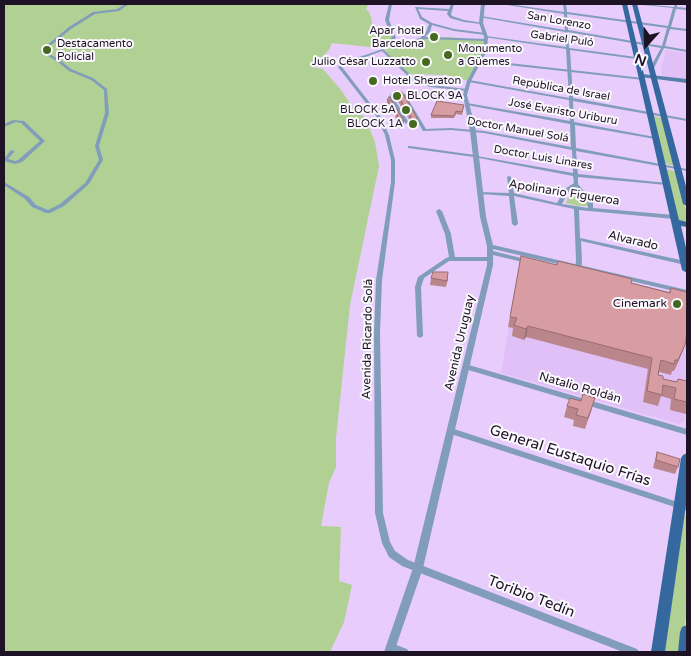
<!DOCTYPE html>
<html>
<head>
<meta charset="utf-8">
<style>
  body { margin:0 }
  #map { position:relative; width:691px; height:656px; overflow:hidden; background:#e8ccfc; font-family:"Varela Round",sans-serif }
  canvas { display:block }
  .frame { position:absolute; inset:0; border:5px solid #1e1324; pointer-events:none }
  .north { position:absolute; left:621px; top:20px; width:50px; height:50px; -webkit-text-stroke:4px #fbf9fe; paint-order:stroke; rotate:200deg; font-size:14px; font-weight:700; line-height:20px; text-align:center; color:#1e1324 }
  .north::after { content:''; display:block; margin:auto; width:18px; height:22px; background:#1e1324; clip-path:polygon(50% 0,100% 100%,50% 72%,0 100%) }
</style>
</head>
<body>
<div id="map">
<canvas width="691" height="656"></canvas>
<div class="frame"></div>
<div class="north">N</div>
</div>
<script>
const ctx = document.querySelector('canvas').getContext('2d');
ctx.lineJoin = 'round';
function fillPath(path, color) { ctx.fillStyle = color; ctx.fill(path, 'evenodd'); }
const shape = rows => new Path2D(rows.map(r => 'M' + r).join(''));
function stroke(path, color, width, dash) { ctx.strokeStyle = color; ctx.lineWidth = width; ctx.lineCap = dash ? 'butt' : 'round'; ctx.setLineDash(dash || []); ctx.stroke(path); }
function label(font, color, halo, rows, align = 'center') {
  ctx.font = font + ' "Varela Round",sans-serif'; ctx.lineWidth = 4; ctx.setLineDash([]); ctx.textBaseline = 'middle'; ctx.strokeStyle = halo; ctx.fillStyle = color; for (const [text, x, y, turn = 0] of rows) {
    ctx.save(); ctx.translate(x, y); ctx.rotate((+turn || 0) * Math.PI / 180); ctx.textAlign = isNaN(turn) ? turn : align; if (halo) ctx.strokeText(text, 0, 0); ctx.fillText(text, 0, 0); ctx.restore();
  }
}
fillPath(shape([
  [666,50,687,53,687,79,662,76,661,69],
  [520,262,687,304,687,403,684,422,679,424,501,373]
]), '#e0c0f6');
fillPath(shape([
  [4,4,368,4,366,10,368,10,371,17,374,34,392,34,393,38,379,48,332,43,329,50,312,67,323,69,341,90,356,112,365,117,375,142,379,166,350,305,336,438,336,467,329,483,321,526,341,527,339,581,352,585,344,622,330,652,4,652],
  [449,37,486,40,485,51,469,81,446,75,406,74,384,49,426,38],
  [653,116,663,118,674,165,669,165,664,162],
  [668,169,676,172,687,214,687,223,679,221,666,171],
  [577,188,588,202,588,206,578,206,566,203,568,197],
  [687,514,687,606,682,652,665,652,683,516]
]), '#b0d193');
fillPath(shape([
  [125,4,129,4,119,11,95,14,71,29,44,51,60,60,71,69,93,78,107,89,109,113,99,146,103,160,89,184,64,206,50,213,46,213,32,207,25,199,4,185,4,182,29,197,36,205,48,210,60,204,85,183,99,160,95,146,105,113,104,90,91,80,69,71,58,62,40,51,69,27,93,12,117,9,125,4],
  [389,4,392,4,389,20,396,38,387,46,420,38,426,32,429,24,420,19,415,7,449,9,451,4,454,4,451,14,452,16,464,20,483,23,481,24,464,22,450,18,447,14,448,11,418,9,422,17,432,23,454,29,485,33,487,34,486,35,454,31,432,25,430,32,425,37,486,39,488,40,486,41,426,39,383,49,417,81,431,85,467,89,467,91,466,91,431,87,415,83,382,51,343,65,342,67,380,116,389,135,395,160,395,182,382,280,380,333,383,513,390,542,395,551,408,560,637,649,639,652,623,652,402,566,389,557,382,543,375,513,374,333,376,280,391,182,391,160,385,135,376,116,338,67,341,63,383,49,381,48,382,47,384,47,384,45,392,38,385,20,389,4],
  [501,4,508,4,564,12,563,4,566,4,567,12,668,26,673,8,643,5,642,4,674,7,675,4,677,4,677,7,687,8,687,10,676,9,671,27,687,29,687,31,670,29,665,46,687,50,687,52,664,48,654,68,652,69,650,68,661,48,568,32,569,48,636,57,638,58,636,59,570,50,573,98,687,119,687,121,573,101,574,122,655,137,657,138,655,139,575,125,576,148,687,169,687,171,576,151,578,174,667,183,669,184,667,185,578,177,578,184,593,202,593,208,674,215,677,217,674,219,579,210,580,238,685,261,687,262,687,264,685,265,581,241,582,260,581,272,580,273,576,273,575,272,576,260,574,209,514,196,518,224,515,226,512,224,509,196,480,194,478,193,480,192,509,193,507,177,509,176,511,177,514,193,557,203,565,189,574,183,573,176,474,157,408,148,408,146,410,146,475,155,477,156,573,173,572,150,484,133,451,130,423,131,403,96,394,95,393,97,409,123,407,124,405,123,389,97,392,93,393,93,405,94,426,129,451,128,484,131,571,147,570,124,467,105,465,104,467,103,570,121,569,100,469,82,467,81,469,80,569,98,566,49,484,37,486,36,566,47,565,32,479,17,481,16,565,30,564,14,501,4],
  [567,14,667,28,662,46,568,30,567,14],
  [575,187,587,202,588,208,562,204,569,191,575,187],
  [13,120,24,121,45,141,22,162,15,164,4,161,4,159,11,150,15,151,8,159,15,161,18,160,40,141,21,123,16,122,4,127,4,124,13,120],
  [439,209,442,211,451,234,455,257,491,257,494,259,491,261,449,261,424,278,421,287,423,336,420,338,417,336,415,287,418,277,446,258,449,257,445,234,436,211,439,209],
  [465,365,469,365,687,429,687,435,465,369,464,367,465,365],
  [451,428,687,505,687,511,448,433,447,431,448,429,451,428],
  [391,643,407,649,409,652,393,652,388,650,386,647,388,644,391,643]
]), '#829dbb');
fillPath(shape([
  [481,4,485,4,483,23,488,37,487,51,482,60,643,78,645,79,643,80,481,62,471,81,467,95,476,131,486,217,493,245,687,290,687,294,493,249,493,251,533,261,534,262,531,264,493,255,493,265,423,568,394,652,384,652,413,568,487,265,487,246,480,217,470,131,463,95,467,81,483,51,484,37,479,23,481,4]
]), '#829dbb');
fillPath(shape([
  [642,74,687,79,687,83,640,77,639,76,642,74]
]), '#567faa');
fillPath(shape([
  [622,4,627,4,679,220,687,222,687,227,681,226,687,252,687,273,682,270,622,4],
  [632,4,637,4,687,190,687,206,683,204,632,4],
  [687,453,687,498,665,652,651,652,681,458,683,455,687,453],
  [687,625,687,652,678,652,680,632,682,627,687,625]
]), '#35689e');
fillPath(shape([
  [395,91,417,118,417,124,416,126,410,125,411,122,395,97],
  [389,97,404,121,404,124,398,123,399,120,397,120,397,118,395,118,396,115,394,115,394,112,392,112,392,109,390,109,390,106,388,106,388,104,387,103,387,100],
  [464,105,462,115,456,114,454,118,431,118,431,115],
  [521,256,669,292,671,288,685,345,681,355,674,371,672,371,671,375,659,372,658,375,663,379,677,382,678,379,687,381,687,412,686,414,670,410,671,399,661,396,658,406,643,402,648,369,526,337,524,340,512,336,513,328,508,327],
  [431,278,448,279,446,287,430,285],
  [581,401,592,409,585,429,573,426,574,420,564,417,567,406],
  [657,452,678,467,675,474,653,468]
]), '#ba868c');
fillPath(shape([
  [528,326,526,337,524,340,526,329],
  [685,345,681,355,674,371,678,360]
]), '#976d72');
const building = shape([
  [395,91,402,92,417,118,416,120,411,119,411,116,395,91],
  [389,97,404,121,399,120,401,118,397,117,398,115,396,115,397,112,394,112,396,109,392,109,394,107,390,106,392,104,388,103,390,101,387,100,389,97],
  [437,101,464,105,462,112,456,111,454,116,431,115,437,101],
  [521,256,557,265,558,261,632,279,631,283,670,293,671,288,686,292,687,293,687,333,685,345,678,360,675,360,674,364,661,360,658,375,663,376,663,379,677,382,678,379,687,381,687,402,674,399,676,388,663,385,662,395,647,391,652,358,528,326,526,329,514,325,517,318,510,317,521,256],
  [433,272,448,272,447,281,431,278,433,272],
  [583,394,595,398,588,418,576,415,578,409,567,406,570,398,581,401,583,394],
  [657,452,680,459,678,467,656,460,657,452]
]);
fillPath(building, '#d89ca3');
stroke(building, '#976d72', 1);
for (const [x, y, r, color] of [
  [434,37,5,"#466920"],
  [47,50,5,"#466920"],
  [448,55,5,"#466920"],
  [426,62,5,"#466920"],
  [373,81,5,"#466920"],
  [397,96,5,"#466920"],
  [406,110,5,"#466920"],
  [413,124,5,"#466920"],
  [677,304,5,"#466920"]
]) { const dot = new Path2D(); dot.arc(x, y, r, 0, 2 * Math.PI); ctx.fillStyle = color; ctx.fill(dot); stroke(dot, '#fbf9fe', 2); }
label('11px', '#1e1324', '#fbf9fe', [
  ["San Lorenzo",559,21,10],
  ["Gabriel Puló",562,39,8],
  ["República de Israel",561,89,10],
  ["José Evaristo Uriburu",563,112,10],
  ["Doctor Manuel Solá",518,130,10],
  ["Doctor Luis Linares",543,158,10]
]);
label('11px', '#1e1324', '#fbf9fe', [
  ["Apar hotel",424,31],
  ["Barcelona",424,44],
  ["Destacamento",57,44,"left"],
  ["Policial",57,57,"left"],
  ["Monumento",458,49,"left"],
  ["a Güemes",458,62,"left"],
  ["Julio César Luzzatto",416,62],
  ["Hotel Sheraton",383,81,"left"],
  ["BLOCK 9A",407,96,"left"],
  ["BLOCK 5A",396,110],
  ["BLOCK 1A",403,124]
], 'right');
label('12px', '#1e1324', '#fbf9fe', [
  ["Apolinario Figueroa",564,193,9],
  ["Alvarado",633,241,13],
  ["Avenida Ricardo Solá",368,339,-89],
  ["Avenida Uruguay",460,343,-77],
  ["Natalio Roldán",580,388,16]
]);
label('12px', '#1e1324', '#fbf9fe', [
  ["Cinemark",667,304]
], 'right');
label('15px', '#1e1324', '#fbf9fe', [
  ["General Eustaquio Frías",570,456,18],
  ["Toribio Tedín",531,597,21]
]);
</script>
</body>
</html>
